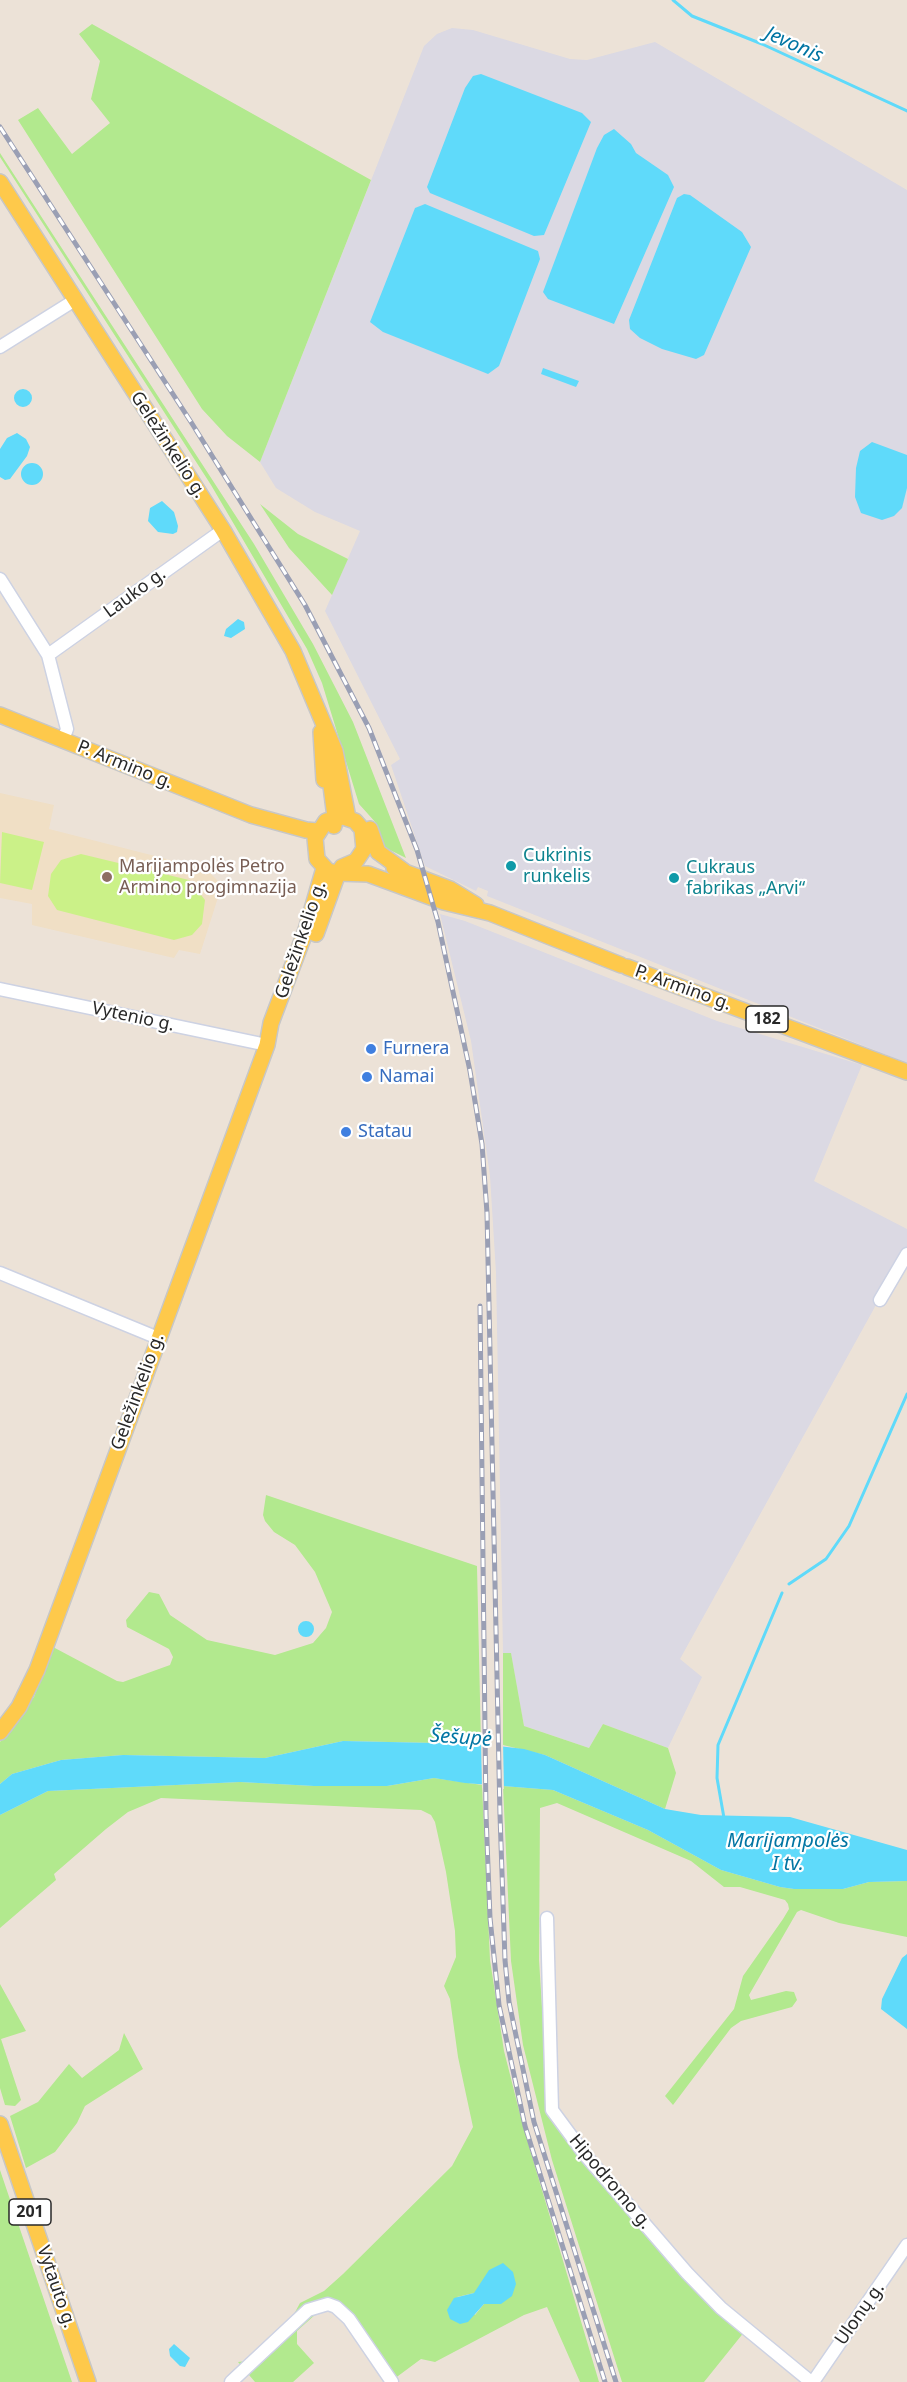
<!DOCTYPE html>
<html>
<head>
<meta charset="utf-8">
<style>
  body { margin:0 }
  canvas { display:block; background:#ece2d7 }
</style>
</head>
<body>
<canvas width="907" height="2382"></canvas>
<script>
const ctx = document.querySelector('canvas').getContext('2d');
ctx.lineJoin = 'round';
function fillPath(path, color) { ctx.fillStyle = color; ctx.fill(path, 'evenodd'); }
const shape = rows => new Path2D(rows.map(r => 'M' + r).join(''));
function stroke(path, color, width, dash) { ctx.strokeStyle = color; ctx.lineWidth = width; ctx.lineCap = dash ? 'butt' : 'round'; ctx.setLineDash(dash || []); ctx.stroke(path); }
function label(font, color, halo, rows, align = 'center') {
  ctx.font = font + ' "Noto Sans",sans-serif'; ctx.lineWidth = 4.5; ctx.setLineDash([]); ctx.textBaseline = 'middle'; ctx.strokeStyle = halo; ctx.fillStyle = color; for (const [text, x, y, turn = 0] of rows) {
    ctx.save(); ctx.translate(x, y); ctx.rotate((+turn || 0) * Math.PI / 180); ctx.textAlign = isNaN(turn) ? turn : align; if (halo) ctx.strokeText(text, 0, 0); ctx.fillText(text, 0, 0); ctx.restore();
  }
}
fillPath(shape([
  [452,28,473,30,570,59,587,60,655,42,907,190,907,1063,487,896,488,891,478,887,476,891,425,866,391,765,400,759,325,611,360,531,315,512,276,488,260,462,424,46,437,34],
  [440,914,465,921,717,1021,862,1065,814,1181,907,1229,907,1249,680,1659,702,1677,668,1748,603,1724,589,1748,524,1726,511,1654,503,1653,496,1273,490,1176,471,1041]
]), '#dbd9e3');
fillPath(shape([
  [0,793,54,805,49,829,206,869,222,885,200,954,179,950,174,958,32,925,32,904,0,898]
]), '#f0dfc5');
fillPath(shape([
  [92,24,371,180,260,462,227,436,202,409,18,120,38,108,72,154,110,123,91,99,100,61,79,34],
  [0,153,254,544,313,644,353,722,406,858,384,847,377,824,359,804,322,683,307,649,211,485,0,157],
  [260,504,298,534,348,559,332,595,289,548],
  [266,1495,477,1566,481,1744,343,1741,265,1758,123,1755,61,1760,12,1774,0,1784,0,1742,34,1697,53,1647,117,1681,123,1682,170,1665,173,1657,169,1649,127,1627,126,1620,149,1592,159,1594,170,1615,207,1640,275,1655,313,1643,326,1628,332,1612,315,1572,295,1545,274,1532,265,1521,263,1515],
  [503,1653,511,1653,524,1726,589,1748,603,1724,668,1748,676,1773,665,1809,545,1755,503,1745],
  [434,1778,482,1785,490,1960,504,2051,523,2126,599,2382,580,2382,547,2307,524,2315,435,2362,421,2359,394,2379,338,2315,328,2311,316,2314,297,2331,297,2344,314,2363,293,2382,255,2382,238,2362,246,2361,293,2316,300,2303,324,2291,343,2274,452,2166,473,2127,458,2057,450,1999,444,1986,456,1957,455,1931,446,1872,435,1822,431,1815,421,1810,161,1798,128,1812,106,1829,54,1874,56,1880,0,1928,0,1815,48,1791,240,1782,314,1786,387,1786],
  [474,2293,484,2304,475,2315,457,2297],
  [503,1786,553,1790,648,1830,721,1870,780,1887,794,1889,843,1889,869,1882,907,1881,907,1937,839,1923,801,1910,797,1912,749,1995,751,2000,786,1991,794,1992,797,2000,792,2007,741,2021,731,2028,673,2105,665,2096,734,2009,743,1976,783,1919,789,1909,788,1904,785,1900,740,1887,724,1887,691,1861,557,1803,540,1808,539,1960,549,2117,610,2190,745,2331,704,2382,622,2382,552,2160,523,2045,511,1961],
  [0,1984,26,2031,1,2039,21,2100,15,2106,5,2105,0,2088],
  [124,2033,143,2069,85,2106,77,2123,55,2152,26,2168,10,2116,38,2102,69,2064,82,2078,119,2050],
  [0,2170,23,2238,72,2382,0,2382]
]), '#b2e98e');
fillPath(shape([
  [2,832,44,842,32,890,0,883],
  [81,854,189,880,205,900,202,924,192,935,174,940,57,910,48,896,51,874,61,860]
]), '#cbf188');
fillPath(shape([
  [481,74,582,113,591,122,544,235,534,236,430,193,427,187,465,88,473,76],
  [614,129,631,144,636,153,668,175,674,187,614,324,548,299,543,292,597,148,604,135],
  [684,194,690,195,742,232,751,247,704,355,696,359,662,349,640,338,630,329,629,320,677,198],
  [425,204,538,251,540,259,499,366,488,374,383,332,370,322,415,208],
  [543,368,579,381,576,387,541,374],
  '14 398a9 9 0 1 1 18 0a9 9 0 1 1-18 0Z',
  [17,433,26,439,30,447,27,456,10,479,5,480,0,477,0,449,7,438],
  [872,442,907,455,907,488,902,508,894,516,882,520,861,513,855,497,856,468,860,451],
  '21 474a11 11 0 1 1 22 0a11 11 0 1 1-22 0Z',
  [162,501,174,512,178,526,177,532,173,534,158,532,148,521,150,508],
  [238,619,244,622,245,629,231,638,224,636,226,629],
  '298 1629a8 8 0 1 1 16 0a8 8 0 1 1-16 0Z',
  [343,1741,481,1744,524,1749,545,1755,665,1809,701,1815,790,1817,907,1850,907,1881,869,1882,843,1889,794,1889,780,1887,721,1870,648,1830,553,1790,465,1783,434,1778,387,1786,314,1786,240,1782,48,1791,0,1815,0,1784,12,1774,61,1760,123,1755,265,1758],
  [907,1954,907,2029,881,2009,882,1999,902,1958],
  [503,2263,513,2272,516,2284,512,2296,501,2304,484,2304,468,2322,460,2324,450,2319,447,2310,454,2298,474,2293,489,2270],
  [174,2344,190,2358,185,2367,180,2366,170,2356,169,2349]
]), '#5fdafa');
fillPath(shape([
  [481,1741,503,1742,504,1789,482,1788]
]), '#ece2d7');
stroke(shape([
  [673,0,692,16,762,44,907,111],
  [789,1584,826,1559,849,1526,907,1394],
  [724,1818,717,1778,718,1745,782,1593]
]), '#5fdafa', 3);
const minor = shape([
  [0,347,75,300],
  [0,579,48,655,67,729,63,740],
  [48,655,223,530],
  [0,989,267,1045],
  [0,1273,158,1338],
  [880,1300,907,1254],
  [547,1918,552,2110,586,2156,687,2273,721,2308,811,2382],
  [231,2382,308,2310,328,2304,336,2307,349,2319,392,2382],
  [813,2382,907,2245]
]);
const major = shape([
  [0,182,223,530,293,651,335,751,348,818],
  [0,715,251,815,306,830,317,831],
  [321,732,324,780],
  [329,770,335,817,334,826],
  [370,829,378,852,404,871],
  [394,868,450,889,476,905],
  [316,934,338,873,342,867,356,861,364,849,362,829,355,821,343,817,326,821,315,838,317,859,328,871,338,873,368,874,444,902,490,913,621,965],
  [627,967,907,1072],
  [0,1732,19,1707,37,1670,267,1045,271,1023,306,930,324,868],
  [0,2124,88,2382]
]);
stroke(minor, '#cdd2e3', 15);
stroke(major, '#c7c7c7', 18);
stroke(minor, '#fff', 12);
stroke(major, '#fec94b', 15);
const rail = shape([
  [0,127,191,422,305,605,369,728,417,850,438,922,470,1071,482,1144,487,1213,500,1815,505,1960,509,2002,534,2122,616,2382],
  [480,1306,486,1815,490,1918,499,2005,525,2126,605,2382]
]);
stroke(rail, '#9a9fb4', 5);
stroke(rail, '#fff', 3, [9]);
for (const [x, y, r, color] of [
  [511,866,6,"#0f9aa8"],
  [107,877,6,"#8d6e63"],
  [674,878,6,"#0f9aa8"],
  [371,1049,6,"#3f7fe0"],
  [367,1077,6,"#3f7fe0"],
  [346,1132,6,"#3f7fe0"]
]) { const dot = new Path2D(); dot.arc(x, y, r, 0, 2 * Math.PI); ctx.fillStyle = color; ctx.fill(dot); stroke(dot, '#fff', 2); }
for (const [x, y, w] of [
  [767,1019,42],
  [30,2212,42]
]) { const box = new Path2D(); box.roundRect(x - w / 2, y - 13, w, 26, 4.5); ctx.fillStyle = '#fff'; ctx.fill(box); stroke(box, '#282828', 1.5); }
label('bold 16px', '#282828', null, [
  ["182",767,1019],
  ["201",30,2212]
]);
label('18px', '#282828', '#fff', [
  ["Geležinkelio g.",168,445,57],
  ["Lauko g.",135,593,-36],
  ["P. Armino g.",125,765,22],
  ["Geležinkelio g.",301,940,-71],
  ["P. Armino g.",683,988,20],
  ["Vytenio g.",133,1017,12],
  ["Geležinkelio g.",138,1392,-70],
  ["Hipodromo g.",610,2182,50],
  ["Vytauto g.",56,2287,71],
  ["Ulonų g.",860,2314,-55]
]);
label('18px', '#0d838f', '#fff', [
  ["Cukrinis",523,856],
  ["runkelis",523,877],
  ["Cukraus",686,868],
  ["fabrikas „Arvi“",686,889]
], 'left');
label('18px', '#785e54', '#fff', [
  ["Marijampolės Petro",119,867],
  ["Armino progimnazija",119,888]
], 'left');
label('18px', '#366cbe', '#fff', [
  ["Furnera",383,1049],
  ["Namai",379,1077],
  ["Statau",358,1132]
], 'left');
label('italic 20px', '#0175a3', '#fff', [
  ["Jevonis",794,45,24],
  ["Šešupė",461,1738,4],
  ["Marijampolės",788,1841],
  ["I tv.",788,1864]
]);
</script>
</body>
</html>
